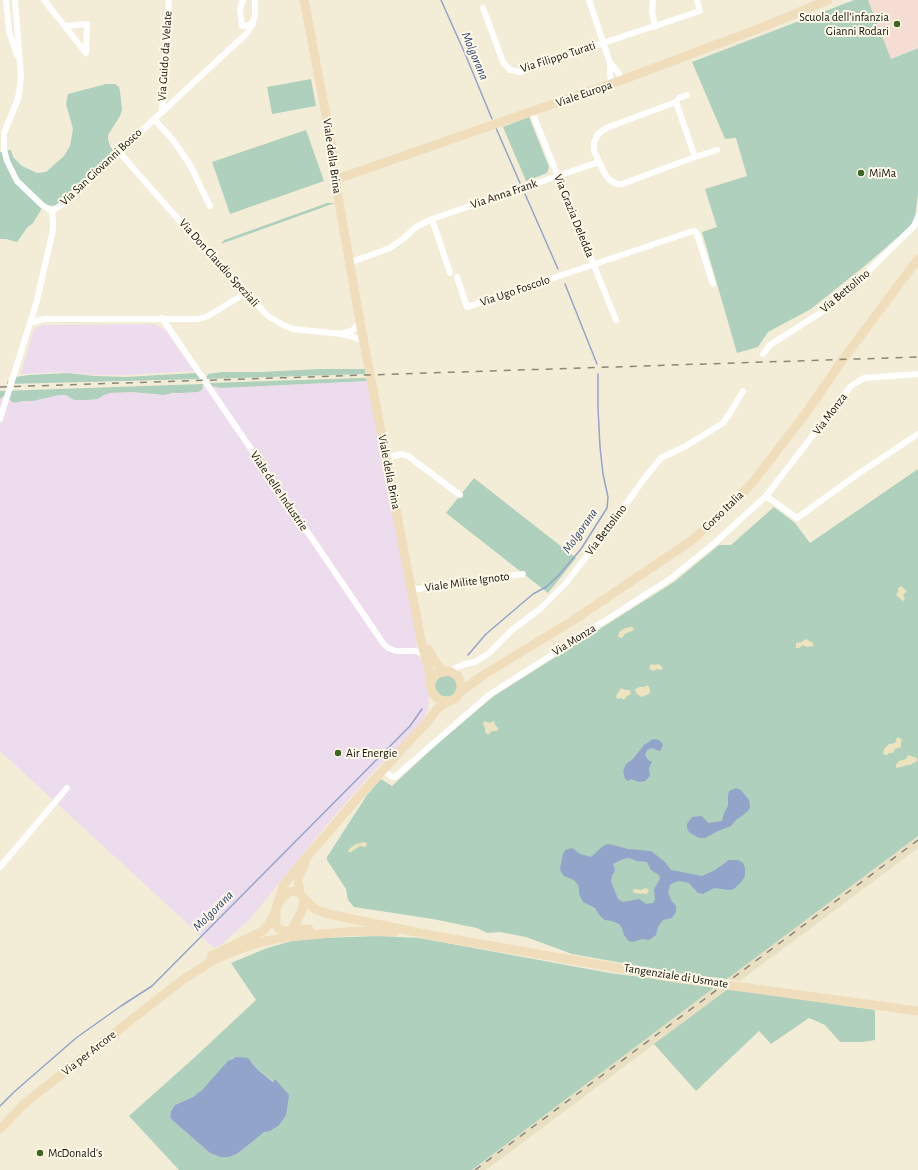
<!DOCTYPE html>
<html>
<head>
<meta charset="utf-8">
<style>
  body { margin:0 }
  canvas { display:block; background:#f3edd8 }
</style>
</head>
<body>
<canvas width="918" height="1170"></canvas>
<script>
const ctx = document.querySelector('canvas').getContext('2d');
ctx.lineJoin = 'round';
function fillPath(path, color) { ctx.fillStyle = color; ctx.fill(path, 'evenodd'); }
const shape = rows => new Path2D(rows.map(r => 'M' + r).join(''));
function stroke(path, color, width, dash) { ctx.strokeStyle = color; ctx.lineWidth = width; ctx.lineCap = dash ? 'butt' : 'round'; ctx.setLineDash(dash || []); ctx.stroke(path); }
function label(font, color, halo, rows, align = 'center') {
  ctx.font = font + ' "Alegreya Sans",sans-serif'; ctx.lineWidth = 4; ctx.setLineDash([]); ctx.textBaseline = 'middle'; ctx.strokeStyle = halo; ctx.fillStyle = color; for (const [text, x, y, turn = 0] of rows) {
    ctx.save(); ctx.translate(x, y); ctx.rotate((+turn || 0) * Math.PI / 180); ctx.textAlign = isNaN(turn) ? turn : align; if (halo) ctx.strokeText(text, 0, 0); ctx.fillText(text, 0, 0); ctx.restore();
  }
}
fillPath(shape([
  [918,836,918,848,740,981,727,979],
  [715,987,728,989,486,1170,472,1170]
]), '#e9e0c4');
fillPath(shape([
  [153,324,157,325,166,331,194,371,127,375,95,375,59,372,21,374,34,329,43,325],
  [368,381,416,634,417,654,423,662,427,674,429,697,428,709,423,721,414,732,375,770,333,817,249,920,222,944,214,948,0,751,0,399,6,395,14,403,23,401,33,401,59,395,66,395,74,400,86,400,98,399,104,395,110,393,132,392,157,395,182,393,198,392,202,390,203,384,209,383,212,386,221,388]
]), '#eddcee');
fillPath(shape([
  [868,0,918,0,918,47,891,59]
]), '#f6ddd4');
fillPath(shape([
  [854,0,868,0,891,59,918,48,918,194,915,217,911,226,861,269,811,309,768,332,758,347,737,353,702,232,717,227,705,189,747,176,736,138,725,139,692,62],
  [311,79,316,106,272,114,267,87],
  [106,84,115,84,119,87,120,91,122,110,120,116,108,135,108,139,110,146,115,153,57,206,45,205,42,208,33,223,27,228,17,242,6,239,0,239,0,152,2,152,7,150,11,150,13,157,22,166,37,173,46,172,64,156,70,146,73,129,66,104,68,94],
  [529,117,549,167,547,173,526,181,503,127],
  [306,130,324,181,230,214,212,162],
  [327,203,335,203,221,244,224,240],
  [321,369,365,369,365,374,206,379,208,374,222,372,259,372],
  [67,373,95,376,126,377,195,373,198,374,201,379,7,384,7,381,11,382,16,377,29,375],
  [360,378,365,378,368,381,221,388,212,386,209,383],
  [203,384,202,390,198,392,182,393,173,393,164,395,132,392,110,393,104,395,98,399,86,400,74,400,66,395,59,395,33,401,23,401,14,403,4,396,0,399,0,391],
  [918,469,918,836,727,979,678,973,572,954,526,937,500,932,487,933,477,928,433,919,354,907,348,900,346,889,327,860,327,857,367,795,381,779,392,786,436,745,494,696,674,582,719,545,731,545,774,507,795,523,810,543],
  [474,478,576,558,548,593,446,513],
  '435 686a11 11 0 1 1 22 0a11 11 0 1 1-22 0Z',
  [380,936,419,938,610,973,715,987,472,1170,179,1170,129,1116,195,1057,256,1000,231,963,267,948,292,941,320,938],
  [232,1058,252,1062,258,1070,274,1082,275,1079,270,1131,264,1131,237,1154,229,1157,220,1157,210,1153,172,1120,170,1117,171,1111,175,1105,193,1097,202,1090],
  [728,989,875,1010,875,1040,863,1042,840,1042,825,1025,809,1018,771,1044,759,1031,696,1091,654,1044]
]), '#aed0bd');
fillPath(shape([
  [901,586,907,591,903,595,905,599,903,601,896,595,898,592,898,588],
  [632,627,634,629,632,631,625,634,622,638,618,637,619,632,625,628],
  [806,639,813,643,813,646,807,647,803,645,799,648,796,648,796,643,801,642],
  [651,664,654,665,659,664,663,668,661,670,657,669,653,671,649,668],
  [647,685,649,687,650,691,649,694,641,697,636,693,635,689,640,687,644,687],
  [621,688,625,690,630,690,631,694,627,696,624,700,621,698,617,699,616,696],
  [484,721,490,723,494,721,495,725,498,728,498,730,496,731,492,731,489,734,487,734,485,732,485,728,483,724],
  [897,737,902,739,901,743,901,747,895,749,893,753,889,753,887,755,885,755,883,753,884,749,889,744,895,743],
  [908,755,917,758,917,761,910,765,907,765,905,766,896,768,896,765,899,761,906,759],
  [364,842,367,843,366,847,360,846,351,852,348,852,349,849,356,844],
  [646,888,649,890,647,894,634,893,633,891,634,889,641,890]
]), '#ede3be');
fillPath(shape([
  [653,739,659,740,663,744,661,750,659,751,652,748,647,750,645,755,648,760,652,762,649,768,650,776,645,781,639,782,631,779,628,781,625,779,623,771,626,764,633,759,644,745],
  [736,788,741,790,749,800,750,806,749,810,743,815,736,820,731,826,718,831,705,838,699,838,689,832,687,828,687,824,692,817,702,816,708,823,722,821,724,813,728,806,728,795,729,791],
  [607,844,613,845,628,849,651,851,665,862,671,870,702,876,715,870,729,860,738,860,743,863,745,868,745,876,742,881,734,889,729,890,714,888,703,894,698,893,689,883,685,882,679,881,675,882,670,885,668,892,671,900,676,906,676,912,672,918,663,920,658,927,656,935,649,940,642,939,633,942,629,941,624,935,622,928,619,924,612,921,605,920,600,916,595,908,583,902,579,894,579,888,578,885,574,880,564,876,561,872,560,868,563,854,565,850,572,848,580,854,591,857,603,846],
  [627,858,632,859,636,861,647,862,651,870,659,875,660,879,654,889,655,900,653,903,646,904,639,899,623,902,618,899,611,882,612,875,614,873,615,870,613,864,621,860],
  [236,1057,248,1058,258,1070,273,1082,275,1079,289,1095,286,1115,279,1125,270,1131,264,1132,237,1154,229,1157,220,1157,210,1153,172,1120,170,1117,171,1111,175,1105,193,1097,202,1090,228,1061]
]), '#92a4ca');
stroke(shape([
  [441,0,466,56,492,119],
  [496,128,520,183],
  [525,194,558,269],
  [565,284,597,364],
  [468,655,486,634,533,594,546,587,558,576,581,549,607,508,608,497,603,474,600,447,598,408,598,374],
  [0,1106,14,1092,76,1038,121,1006,152,986,410,726,422,709]
]), '#92a4ca', 1.5);
stroke(shape([
  [6,0,9,31,17,55],
  [15,0,21,77,20,85,18,99,4,133,4,149,7,161,17,181,42,205,52,211],
  [44,0,86,53,87,24,66,26],
  [243,0,240,9,242,26,253,24],
  [589,0,610,63,618,72,622,80],
  [653,0,652,11,655,27],
  [483,8,503,62,510,70,520,72,603,43,700,11,697,0],
  [610,63,610,75,612,84],
  [676,102,695,157,622,184,617,184,611,181,606,176,594,151,594,143,598,134,606,128,676,102],
  [676,102,679,98,687,95],
  [162,112,169,0],
  [532,112,616,320],
  [154,119,173,140,190,165,210,206],
  [119,152,207,252,268,316,283,325,293,329,342,334,353,337,364,341],
  [695,157,717,150],
  [52,211,64,203,246,34,252,25,255,15,255,0],
  [432,219,450,273],
  [349,263,390,248,404,238,416,227,432,219,599,162],
  [457,277,467,307,693,231,695,231,697,234,713,284],
  [162,318,383,643,388,648,396,651,415,651,425,654],
  [30,323,44,319,198,319,208,316,246,293],
  [343,333,352,331,360,322],
  [763,354,770,345,820,313,853,286,914,226,918,217],
  [0,419,36,304,53,230,53,220,52,211],
  [387,458,401,454,408,456,460,495],
  [766,496,797,518,858,474,918,434],
  [411,590,523,574],
  [449,671,465,664,475,662,488,654,512,630,540,609,566,583,625,506,643,480,661,458,686,446,723,423,730,413,743,391],
  [383,770,392,777,395,777,489,695,670,579,717,541,766,496,851,386,864,378,918,374],
  [0,867,67,788]
]), '#fff', 6);
stroke(shape([
  [304,0,333,152,333,170,337,179,336,185,360,322,422,645,429,670,431,688,432,692,437,698,440,700,448,701],
  [337,179,622,80,763,27,828,0],
  [428,649,435,661,443,671],
  [460,692,485,674,572,621,691,541,727,509,753,482,806,413,841,362,918,259],
  [295,891,300,893,303,897,304,902,302,911,292,929,288,931,283,931,278,928,276,925,276,908,280,901,286,894,289,892,295,891],
  [300,893,298,879,305,863],
  [303,897,315,909,328,914,435,936,675,978,918,1011],
  [277,905,283,886,293,873,361,794,427,722,437,709,442,705,456,698,460,692,461,688,461,684,458,676,449,671,438,673,432,679,431,683],
  [290,930,309,929],
  [350,931,395,932],
  [211,956,263,931,268,925,276,911],
  [0,1129,25,1103,181,981,212,961,237,950,261,942,287,937,355,931]
]), '#f0ddbb', 9);
stroke(shape([
  [0,387,918,357],
  [475,1170,918,840]
]), '#8b8778', 1.5, [7, 7]);
for (const [x, y, r, color] of [
  [897,24,4,"#3f6620"],
  [861,173,4,"#3f6620"],
  [338,753,4,"#3f6620"],
  [40,1153,4,"#3f6620"]
]) { const dot = new Path2D(); dot.arc(x, y, r, 0, 2 * Math.PI); ctx.fillStyle = color; ctx.fill(dot); stroke(dot, '#fffae9', 1.5); }
label('12px', '#14120b', '#fffae9', [
  ["Scuola dell'infanzia",889,17,"right"],
  ["Gianni Rodari",889,31,"right"],
  ["MiMa",869,173],
  ["Air Energie",346,753],
  ["McDonald's",48,1153]
], 'left');
label('12px', '#14120b', '#fffae9', [
  ["Via Guido da Velate",165,56,-86],
  ["Via Filippo Turati",558,57,-18],
  ["Viale Europa",584,94,-19],
  ["Viale della Brina",332,156,82],
  ["Via San Giovanni Bosco",101,167,-43],
  ["Via Anna Frank",504,194,-19],
  ["Via Grazia Deledda",574,216,68],
  ["Via Don Claudio Speziali",219,263,48],
  ["Via Ugo Foscolo",515,291,-19],
  ["Via Bettolino",845,291,-40],
  ["Via Monza",830,414,-53],
  ["Viale della Brina",389,472,79],
  ["Viale delle Industrie",279,491,56],
  ["Corso Italia",723,511,-44],
  ["Via Bettolino",606,530,-53],
  ["Viale Milite Ignoto",467,582,-8],
  ["Via Monza",574,640,-32],
  ["Tangenziale di Usmate",676,976,9],
  ["Via per Arcore",89,1053,-38]
]);
label('italic 13px', '#2a4072', '#fffae9', [
  ["Molgorana",475,56,67],
  ["Molgorana",580,531,-55],
  ["Molgorana",213,911,-45]
]);
</script>
</body>
</html>
